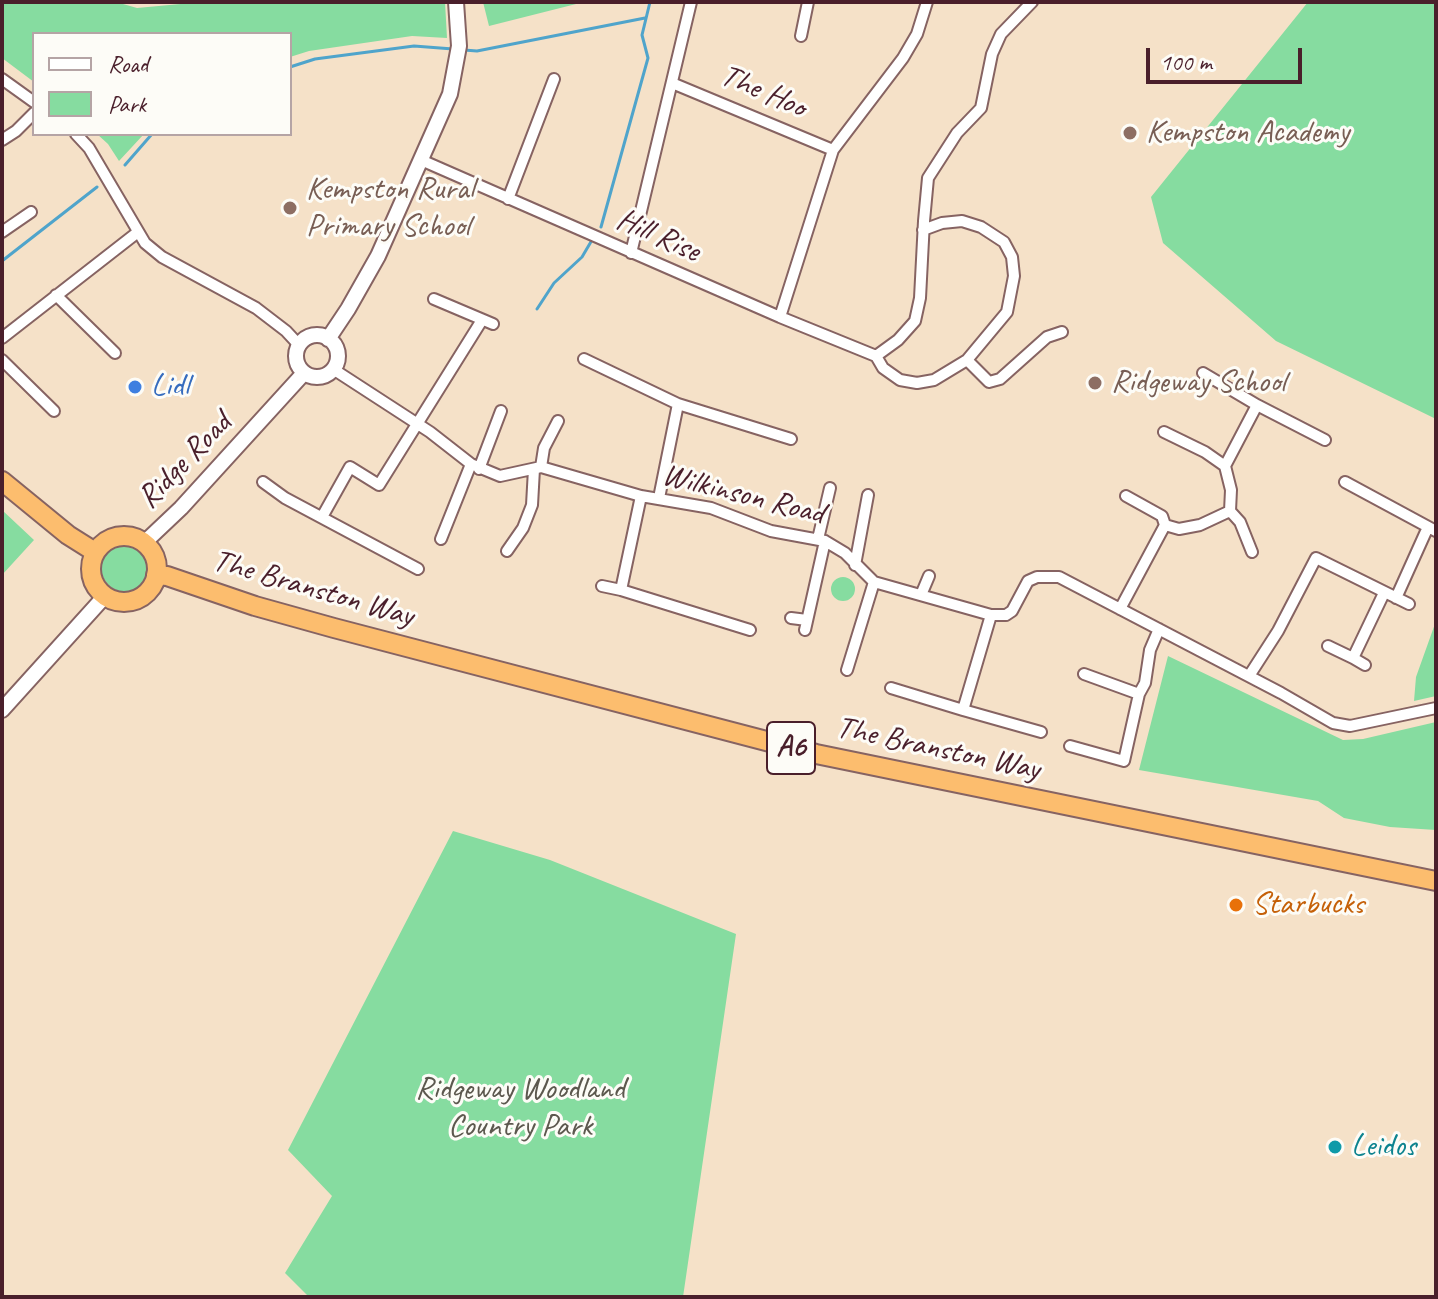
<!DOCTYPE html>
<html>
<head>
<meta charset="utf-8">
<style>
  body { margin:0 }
  #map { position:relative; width:1438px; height:1299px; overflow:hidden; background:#f5e1c8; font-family:Caveat,sans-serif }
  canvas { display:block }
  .frame { position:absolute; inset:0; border:4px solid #4a1f2b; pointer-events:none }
  .legend { position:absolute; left:32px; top:32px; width:260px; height:104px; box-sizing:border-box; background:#fdfcf7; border:2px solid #b5a4a5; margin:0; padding:10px 14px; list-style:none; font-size:24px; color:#4a1f2b }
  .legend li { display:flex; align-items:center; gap:16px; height:40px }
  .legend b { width:40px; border:2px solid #b5a4a5 }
  .scale { position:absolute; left:1146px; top:48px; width:156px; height:36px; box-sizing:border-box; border:4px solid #4a1f2b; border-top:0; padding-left:10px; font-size:24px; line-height:28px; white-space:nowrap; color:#4a1f2b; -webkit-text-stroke:6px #fdfcf7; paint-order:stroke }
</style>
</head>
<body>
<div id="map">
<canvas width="1438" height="1299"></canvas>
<div class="frame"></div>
<ul class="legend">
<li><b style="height:10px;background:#fff"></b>Road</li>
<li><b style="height:22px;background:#86dca0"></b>Park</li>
</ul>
<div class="scale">100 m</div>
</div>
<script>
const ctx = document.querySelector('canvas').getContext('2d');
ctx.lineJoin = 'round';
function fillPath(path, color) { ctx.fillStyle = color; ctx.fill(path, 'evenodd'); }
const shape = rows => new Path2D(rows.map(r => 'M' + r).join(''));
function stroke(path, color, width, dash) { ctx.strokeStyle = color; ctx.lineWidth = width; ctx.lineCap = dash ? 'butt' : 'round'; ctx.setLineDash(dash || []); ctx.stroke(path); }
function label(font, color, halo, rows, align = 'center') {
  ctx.font = font + ' Caveat,sans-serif'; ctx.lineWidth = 6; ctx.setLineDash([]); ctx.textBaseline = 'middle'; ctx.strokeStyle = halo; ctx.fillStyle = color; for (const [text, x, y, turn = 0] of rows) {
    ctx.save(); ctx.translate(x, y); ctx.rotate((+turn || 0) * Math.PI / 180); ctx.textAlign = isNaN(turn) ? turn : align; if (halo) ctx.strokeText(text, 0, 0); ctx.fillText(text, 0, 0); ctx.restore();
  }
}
fillPath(shape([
  [2,2,116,2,137,8,202,2,445,2,447,38,412,36,309,51,290,57,290,34,34,34,34,82,2,58],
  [483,2,584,2,489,26],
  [1308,2,1436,2,1436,419,1276,341,1163,243,1151,197],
  [97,134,144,134,119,161,108,144],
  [2,510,34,540,2,575],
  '101 567a25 25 0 1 1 50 0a25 25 0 1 1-50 0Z',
  '831 589a12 12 0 1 1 24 0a12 12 0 1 1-24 0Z',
  [1436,621,1436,696,1414,701,1416,677],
  [1168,656,1343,740,1363,739,1436,722,1436,830,1390,827,1344,818,1318,801,1139,770],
  [453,831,550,860,736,934,683,1297,309,1297,285,1273,332,1196,288,1150]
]), '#86dca0');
stroke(shape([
  [464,50,477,51,645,18],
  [290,67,315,59,414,46,453,49],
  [125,165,152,134],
  [601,227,648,58,642,35,650,2],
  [2,261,97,187],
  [537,309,554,283,582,257,592,240]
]), '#4fa4cb', 3);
const minor = shape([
  [801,36,808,2],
  [2,79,34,102],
  [672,83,833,150],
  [76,134,89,148,145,243,162,257,256,308,286,331,299,345],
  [2,140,16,131,34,113],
  [421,160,780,317,876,356],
  [508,199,554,79],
  [923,230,942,223,962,221,981,227,1004,242,1012,257,1014,276,1007,312,967,360,934,380,917,383,900,380,883,368,876,356,898,340,915,321,920,298,924,221,928,178,957,133,981,108,992,54,1001,34,1032,2],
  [2,232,31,212],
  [631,253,691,2],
  [56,295,115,353],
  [434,299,493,324],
  [780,317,833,150,903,58,917,34,927,2],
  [2,338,138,232],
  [584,359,678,404],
  [2,360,54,411],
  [967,360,989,382,1000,379,1047,337,1062,332],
  [333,369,430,432,471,464,500,476,541,467,641,496,711,508,771,531,825,541,845,553,874,582,991,615,1006,615,1012,611,1028,581,1037,577,1059,577,1281,693,1333,723,1350,726,1436,708],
  [1203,373,1257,405],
  [1164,432,1205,452,1225,466],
  [541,467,544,448,558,421],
  [479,469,501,411],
  [263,482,285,498,418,569],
  [1345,482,1436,531],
  [641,496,621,590,750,630],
  [1126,496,1162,516,1165,525],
  [659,498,678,404,791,439],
  [1230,511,1240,522,1252,552],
  [322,517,350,467,379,485,482,320],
  [441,539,471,464],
  [818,539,830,488],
  [507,551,523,528,532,505,534,469],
  [855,565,868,495],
  [602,586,621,590],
  [921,595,929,576],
  [1396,598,1428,527],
  [1120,609,1165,525,1179,529,1200,525,1230,511,1231,490,1225,466,1257,405,1325,440],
  [791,618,807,620],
  [805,630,825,541],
  [1328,646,1353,658],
  [1365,665,1353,658,1384,593],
  [847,670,874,582],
  [1084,674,1139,694],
  [1249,676,1278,631,1316,558,1409,604],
  [891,688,963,710,991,615],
  [963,710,1041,732],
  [1070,746,1124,761,1139,694,1145,683,1150,650,1159,629]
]);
const tertiary = shape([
  '296 356a21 21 0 1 1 42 0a21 21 0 1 1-42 0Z',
  [328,339,348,309,378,256,450,94,459,46,456,2],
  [144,543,181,508,304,373],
  [2,710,105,596]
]);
const trunk = shape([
  [2,481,68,535,95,552],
  '91 569a33 33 0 1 1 66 0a33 33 0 1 1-66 0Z',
  [156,575,167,576,255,606,334,628,816,754,1436,881]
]);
stroke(minor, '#866362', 14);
stroke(tertiary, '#866362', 18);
stroke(trunk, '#866362', 22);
stroke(minor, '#fff', 10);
stroke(tertiary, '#fff', 14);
stroke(trunk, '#fcbd6e', 18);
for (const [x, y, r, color] of [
  [1130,133,8,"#8d6e63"],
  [290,208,8,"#8d6e63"],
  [1095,383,8,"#8d6e63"],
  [135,387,8,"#3f7fe0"],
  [1236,905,8,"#e8710a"],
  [1335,1147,8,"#0f9aa8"]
]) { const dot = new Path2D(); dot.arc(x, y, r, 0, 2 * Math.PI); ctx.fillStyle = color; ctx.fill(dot); stroke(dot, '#fdfcf7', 3); }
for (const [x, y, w] of [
  [791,748,48]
]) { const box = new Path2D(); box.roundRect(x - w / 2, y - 26, w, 52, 6); ctx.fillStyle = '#fdfcf7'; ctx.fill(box); stroke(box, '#4a1f2b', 2); }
label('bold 30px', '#4a1f2b', null, [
  ["A6",791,748]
]);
label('32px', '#4a1f2b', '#fdfcf7', [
  ["The Hoo",763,92,23],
  ["Hill Rise",658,236,24],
  ["Ridge Road",185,461,-46],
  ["Wilkinson Road",743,495,14],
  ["The Branston Way",313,589,16],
  ["The Branston Way",938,749,12]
]);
label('32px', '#785e54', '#fdfcf7', [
  ["Kempston Academy",1146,133],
  ["Kempston Rural",306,190],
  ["Primary School",306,227],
  ["Ridgeway School",1111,383]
], 'left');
label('32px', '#366cbe', '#fdfcf7', [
  ["Lidl",151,387]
], 'left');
label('32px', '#c56008', '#fdfcf7', [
  ["Starbucks",1252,905]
], 'left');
label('32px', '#5c584e', '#fdfcf7', [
  ["Ridgeway Woodland",520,1090],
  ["Country Park",520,1127]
]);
label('32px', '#0d838f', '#fdfcf7', [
  ["Leidos",1351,1147]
], 'left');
</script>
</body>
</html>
